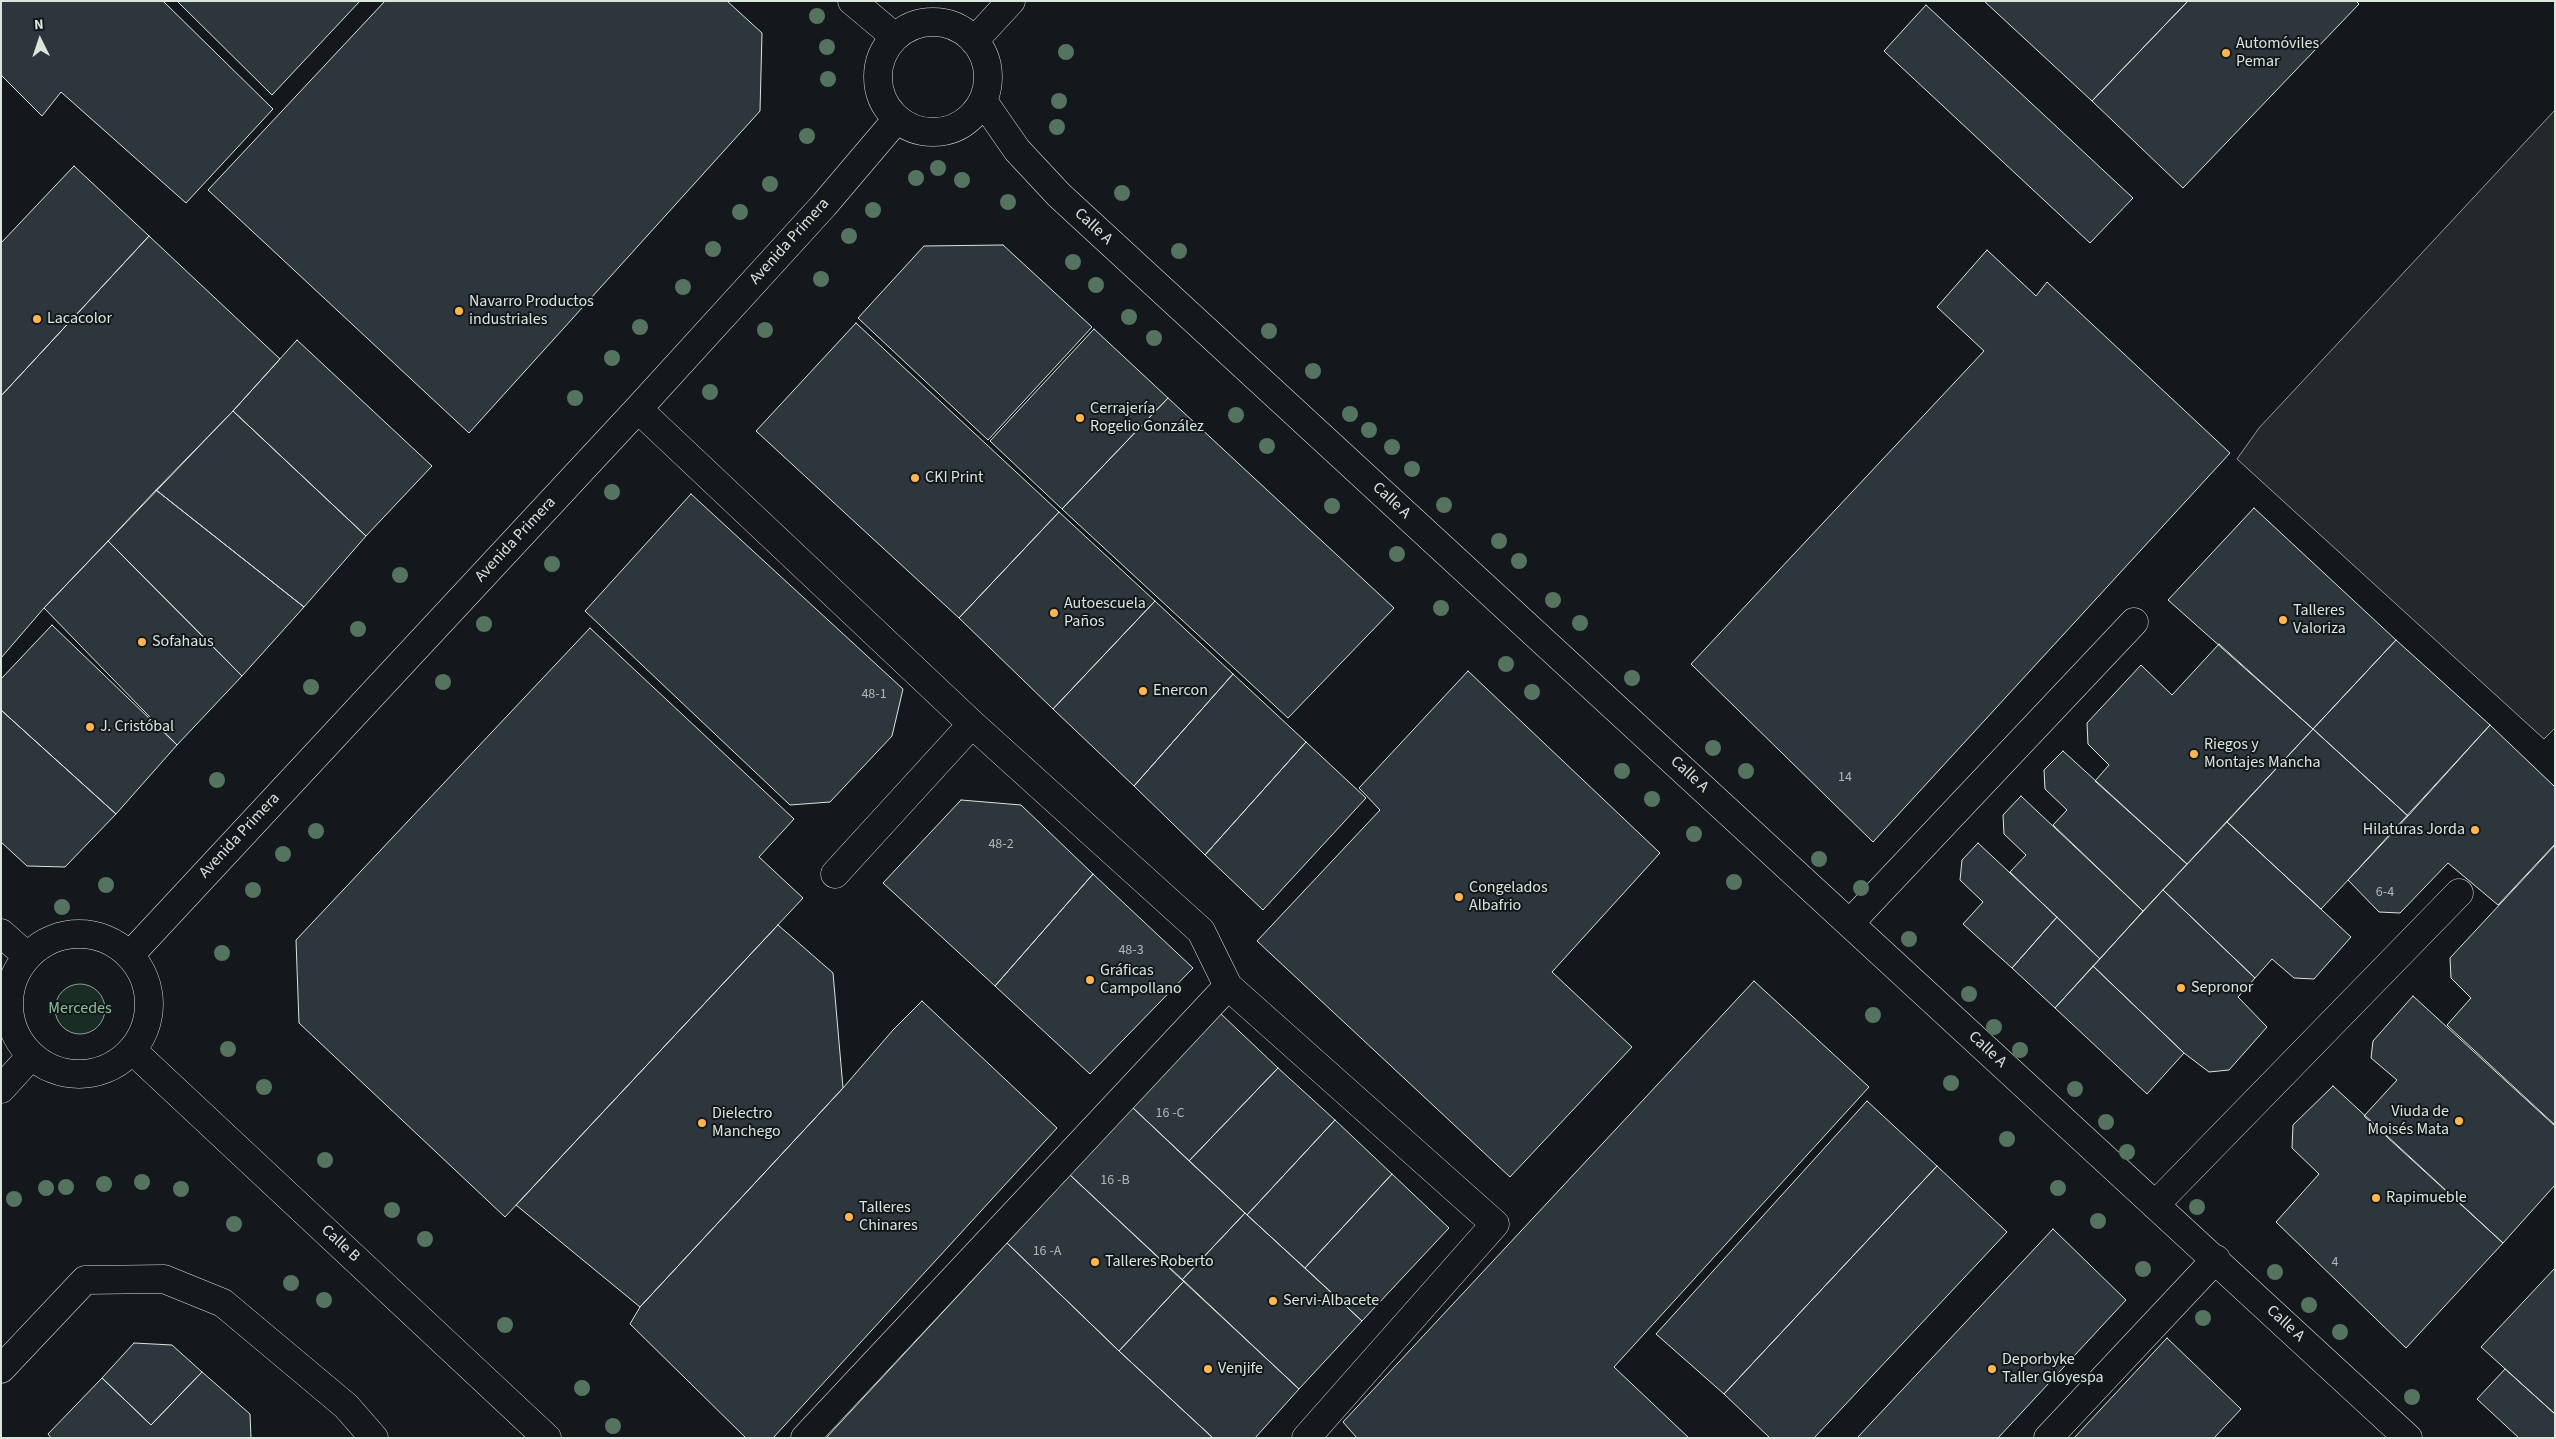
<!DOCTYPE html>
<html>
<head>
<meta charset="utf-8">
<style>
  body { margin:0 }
  #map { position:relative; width:2556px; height:1439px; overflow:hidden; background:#14181c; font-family:"Source Sans 3",sans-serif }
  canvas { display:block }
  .frame { position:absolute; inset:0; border:2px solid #d8e6dc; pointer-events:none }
  .north { position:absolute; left:15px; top:15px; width:50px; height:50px; -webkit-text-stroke:4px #14181c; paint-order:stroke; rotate:356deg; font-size:14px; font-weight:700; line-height:20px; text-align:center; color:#d8e6dc }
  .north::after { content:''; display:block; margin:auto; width:18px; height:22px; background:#d8e6dc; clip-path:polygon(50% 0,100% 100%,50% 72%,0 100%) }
</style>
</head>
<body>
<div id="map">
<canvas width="2556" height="1439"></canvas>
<div class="frame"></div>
<div class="north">N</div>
</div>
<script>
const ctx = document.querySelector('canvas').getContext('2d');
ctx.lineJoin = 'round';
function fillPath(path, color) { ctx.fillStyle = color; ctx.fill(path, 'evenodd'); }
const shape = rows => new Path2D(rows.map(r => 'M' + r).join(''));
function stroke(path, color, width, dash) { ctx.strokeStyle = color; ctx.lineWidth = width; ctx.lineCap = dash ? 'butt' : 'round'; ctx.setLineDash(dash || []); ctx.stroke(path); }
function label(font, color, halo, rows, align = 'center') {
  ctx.font = font + ' "Source Sans 3",sans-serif'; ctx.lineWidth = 4; ctx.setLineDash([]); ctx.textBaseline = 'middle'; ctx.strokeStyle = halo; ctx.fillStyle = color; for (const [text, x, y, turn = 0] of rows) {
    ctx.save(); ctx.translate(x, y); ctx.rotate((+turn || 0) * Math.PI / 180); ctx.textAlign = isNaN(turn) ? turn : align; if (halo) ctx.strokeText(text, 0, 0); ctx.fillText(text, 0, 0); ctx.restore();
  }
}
const green = shape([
  '55 1009a25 25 0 1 1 50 0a25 25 0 1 1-50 0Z'
]);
fillPath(green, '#1a2d24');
stroke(green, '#939e99', 1);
const parking = shape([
  [2555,110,2555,728,2544,739,2237,459,2259,428,2555,110]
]);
fillPath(parking, '#24282b');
stroke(parking, '#939e99', 1);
const building = shape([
  [1,1,163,1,273,109,186,203,61,92,42,116,1,75,1,1],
  [177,1,360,1,272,95,177,1],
  [385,1,727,1,762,33,760,111,469,433,208,190,385,1],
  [1984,1,2188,1,2092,101,1984,1],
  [2188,1,2356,1,2359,4,2183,188,2092,101,2188,1],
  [1926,5,2133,198,2090,243,1884,51,1926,5],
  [74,166,149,236,1,396,1,243,74,166],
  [149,236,280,359,233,411,44,608,1,658,1,396,149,236],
  [1003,245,1092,327,988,440,858,318,924,246,1003,245],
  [1987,250,2036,296,2047,282,2230,453,1873,842,1691,664,1984,351,1937,307,1987,250],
  [856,323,1059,512,959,618,756,431,856,323],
  [1094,329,1168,398,1062,509,990,441,1094,329],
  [297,340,432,466,366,536,233,411,297,340],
  [1168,398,1394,608,1288,718,1062,509,1168,398],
  [233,411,366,536,304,607,156,490,233,411],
  [156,490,304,607,242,676,108,541,156,490],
  [691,494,903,689,892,736,830,802,790,805,585,611,691,494],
  [2254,508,2396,640,2313,729,2168,600,2254,508],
  [1059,512,1155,601,1053,709,959,618,1059,512],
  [108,541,242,676,177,745,44,608,108,541],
  [1155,601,1233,674,1134,786,1053,709,1155,601],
  [52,625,177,745,116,814,1,710,1,679,52,625],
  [590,628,794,819,759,857,803,898,505,1217,299,1023,296,940,590,628],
  [2396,640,2490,725,2408,816,2313,729,2396,640],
  [2219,644,2313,729,2187,864,2095,781,2109,765,2088,744,2087,723,2141,665,2172,695,2219,644],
  [1468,671,1660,853,1552,972,1632,1047,1510,1177,1257,941,1380,810,1359,788,1468,671],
  [1233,674,1306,742,1205,855,1134,786,1233,674],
  [1,710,116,814,65,867,27,866,1,842,1,710],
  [2490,725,2555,787,2555,844,2498,905,2448,863,2400,913,2379,912,2348,880,2490,725],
  [2313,729,2408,816,2321,909,2227,822,2313,729],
  [1306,742,1366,798,1263,910,1205,855,1306,742],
  [2063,751,2187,864,2143,911,2053,825,2067,810,2045,789,2044,770,2063,751],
  [2021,796,2143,911,2100,959,2010,872,2026,855,2004,834,2003,815,2021,796],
  [961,800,1021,805,1093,874,995,986,883,883,961,800],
  [2227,822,2351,937,2314,979,2294,978,2272,959,2255,978,2163,890,2227,822],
  [1978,843,2057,917,2012,968,1963,924,1983,902,1960,880,1962,860,1978,843],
  [2555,845,2555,1125,2447,1025,2471,998,2451,978,2450,958,2555,845],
  [1093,874,1193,968,1090,1074,995,986,1093,874],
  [2163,890,2255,978,2238,997,2267,1027,2229,1070,2209,1072,2184,1053,2093,966,2163,890],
  [2057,917,2100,959,2055,1008,2012,968,2057,917],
  [778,925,833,973,843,1088,640,1307,516,1205,778,925],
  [2093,966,2184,1053,2147,1094,2055,1008,2093,966],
  [1754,981,1869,1087,1614,1367,1689,1438,1357,1438,1343,1422,1754,981],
  [2413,996,2555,1126,2555,1185,2503,1243,2364,1116,2397,1080,2371,1058,2373,1041,2413,996],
  [922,1001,1057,1128,773,1438,746,1438,630,1324,640,1307,843,1088,893,1030,922,1001],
  [1220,1013,1278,1068,1189,1161,1132,1107,1220,1013],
  [1278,1068,1335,1120,1247,1215,1189,1161,1278,1068],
  [2333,1086,2503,1243,2406,1348,2276,1222,2319,1174,2292,1148,2293,1125,2333,1086],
  [1867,1101,1937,1166,1724,1394,1656,1334,1867,1101],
  [1132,1107,1245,1213,1182,1280,1070,1175,1132,1107],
  [1335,1120,1392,1174,1305,1268,1247,1215,1335,1120],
  [1937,1166,2007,1232,1814,1438,1770,1438,1724,1394,1937,1166],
  [1392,1174,1449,1228,1362,1321,1305,1268,1392,1174],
  [1070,1175,1184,1281,1119,1351,1007,1243,1070,1175],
  [1245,1213,1362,1321,1299,1389,1182,1280,1245,1213],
  [2053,1229,2126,1300,1998,1438,1857,1438,2053,1229],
  [1007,1243,1119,1351,1213,1438,826,1438,1007,1243],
  [2555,1268,2555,1414,2481,1347,2555,1268],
  [1184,1281,1299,1389,1255,1438,1213,1438,1119,1351,1184,1281],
  [2167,1338,2241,1409,2214,1438,2074,1438,2167,1338],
  [134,1343,172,1345,202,1372,151,1425,102,1378,134,1343],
  [2505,1369,2555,1414,2555,1438,2519,1438,2477,1399,2505,1369],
  [202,1372,250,1414,251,1438,51,1438,48,1434,102,1378,151,1425,202,1372]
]);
fillPath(building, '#2c363c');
stroke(building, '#d8e6dc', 1);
const minor = shape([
  [852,1,895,37],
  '878 77a55 55 0 1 1 110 0a55 55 0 1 1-110 0Z',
  [974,41,1011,1],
  [983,101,1017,150,1059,195,2408,1438],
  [638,409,972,724,1201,931,1228,986],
  [835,874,972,724],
  [1850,923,2134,622],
  [1,933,27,956],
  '9 1004a70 70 0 1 1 140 0a70 70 0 1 1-140 0Z',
  [130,955,638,409,824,205,897,119],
  [132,1050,547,1438],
  [1,1089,31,1056],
  [2155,1205,2459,893],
  [1,1369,85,1280,164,1279,223,1303,346,1406,374,1438],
  [805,1438,1228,986,1495,1224,1306,1438],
  [2048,1438,2216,1259]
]);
stroke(minor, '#d8e6dc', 29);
stroke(minor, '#14181c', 28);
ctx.fillStyle = '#55745f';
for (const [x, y] of [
  [817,16],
  [827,47],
  [1066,52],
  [828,79],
  [1059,101],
  [1057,127],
  [807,136],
  [938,168],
  [916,178],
  [962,180],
  [770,184],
  [1122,193],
  [1008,202],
  [873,210],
  [740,212],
  [849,236],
  [713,249],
  [1179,251],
  [1073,262],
  [821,279],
  [1096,285],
  [683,287],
  [1129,317],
  [640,327],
  [765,330],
  [1269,331],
  [1154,338],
  [612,358],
  [1313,371],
  [710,392],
  [575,398],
  [1350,414],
  [1236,415],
  [1369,430],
  [1267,446],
  [1392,447],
  [1412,469],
  [612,492],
  [1444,505],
  [1332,506],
  [1499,541],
  [1397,554],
  [1519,561],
  [552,564],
  [400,575],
  [1553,600],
  [1441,608],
  [1580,623],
  [484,624],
  [358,629],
  [1506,664],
  [1632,678],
  [443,682],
  [311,687],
  [1532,692],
  [1713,748],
  [1622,771],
  [1746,771],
  [217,780],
  [1652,799],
  [316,831],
  [1694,834],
  [283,854],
  [1819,859],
  [1734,882],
  [106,885],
  [1861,888],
  [253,890],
  [62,907],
  [1909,939],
  [222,953],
  [1969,994],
  [1873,1015],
  [1994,1027],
  [228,1049],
  [2020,1050],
  [1951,1083],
  [264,1087],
  [2075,1089],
  [2106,1122],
  [2007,1139],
  [2127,1152],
  [325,1160],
  [142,1182],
  [104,1184],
  [66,1187],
  [46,1188],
  [2058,1188],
  [181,1189],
  [14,1199],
  [2197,1207],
  [392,1210],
  [2098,1221],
  [234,1224],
  [425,1239],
  [2143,1269],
  [2275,1272],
  [291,1283],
  [324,1300],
  [2309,1305],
  [2203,1318],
  [505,1325],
  [2340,1332],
  [582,1388],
  [2412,1397],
  [613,1426]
]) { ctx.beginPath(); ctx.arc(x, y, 8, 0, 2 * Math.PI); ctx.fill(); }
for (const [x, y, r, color] of [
  [2226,53,5,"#ffb74d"],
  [459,311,5,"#ffb74d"],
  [37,319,5,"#ffb74d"],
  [1080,418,5,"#ffb74d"],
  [915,478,5,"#ffb74d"],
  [1054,613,5,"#ffb74d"],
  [2283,620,5,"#ffb74d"],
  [142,642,5,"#ffb74d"],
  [1143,691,5,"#ffb74d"],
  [90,727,5,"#ffb74d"],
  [2194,754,5,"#ffb74d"],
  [2475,830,5,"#ffb74d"],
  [1459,897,5,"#ffb74d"],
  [1090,980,5,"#ffb74d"],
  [2181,988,5,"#ffb74d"],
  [2459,1121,5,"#ffb74d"],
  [702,1123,5,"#ffb74d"],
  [2376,1198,5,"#ffb74d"],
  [849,1217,5,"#ffb74d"],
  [1095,1262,5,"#ffb74d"],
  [1273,1301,5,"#ffb74d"],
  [1208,1369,5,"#ffb74d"],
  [1992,1369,5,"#ffb74d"]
]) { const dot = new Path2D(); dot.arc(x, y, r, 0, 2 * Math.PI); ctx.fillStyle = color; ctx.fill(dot); stroke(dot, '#14181c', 2); }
label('14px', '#adbab4', null, [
  ["48-1",874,695],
  ["14",1845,778],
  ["48-2",1001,845],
  ["6-4",2385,893],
  ["48-3",1131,951],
  ["16 -C",1170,1114],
  ["16 -B",1115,1181],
  ["16 -A",1047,1252],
  ["4",2335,1263]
]);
label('16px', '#d8e6dc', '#14181c', [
  ["Automóviles",2236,44],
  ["Pemar",2236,62],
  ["Navarro Productos",469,302],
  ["industriales",469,320],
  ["Lacacolor",47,319],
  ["Cerrajería",1090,409],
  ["Rogelio González",1090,427],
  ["CKI Print",925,478],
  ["Autoescuela",1064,604],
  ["Paños",1064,622],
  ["Talleres",2293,611],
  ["Valoriza",2293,629],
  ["Sofahaus",152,642],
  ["Enercon",1153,691],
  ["J. Cristóbal",100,727],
  ["Riegos y",2204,745],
  ["Montajes Mancha",2204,763],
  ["Hilaturas Jorda",2465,830,"right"],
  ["Congelados",1469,888],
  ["Albafrio",1469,906],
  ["Gráficas",1100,971],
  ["Campollano",1100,989],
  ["Sepronor",2191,988],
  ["Viuda de",2449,1112,"right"],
  ["Moisés Mata",2449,1130,"right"],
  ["Dielectro",712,1114],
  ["Manchego",712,1132],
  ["Rapimueble",2386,1198],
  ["Talleres",859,1208],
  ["Chinares",859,1226],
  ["Talleres Roberto",1105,1262],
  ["Servi-Albacete",1283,1301],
  ["Deporbyke",2002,1360],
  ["Taller Gloyespa",2002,1378],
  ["Venjife",1218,1369]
], 'left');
label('16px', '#d8e6dc', '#14181c', [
  ["Calle A",1093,227,43],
  ["Avenida Primera",790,242,-48],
  ["Calle A",1391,501,43],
  ["Avenida Primera",516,540,-47],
  ["Calle A",1689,775,43],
  ["Avenida Primera",240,836,-47],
  ["Calle A",1987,1050,43],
  ["Calle B",340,1244,43],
  ["Calle A",2285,1324,43]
]);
label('16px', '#8ac095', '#14181c', [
  ["Mercedes",80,1009]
]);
</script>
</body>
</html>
